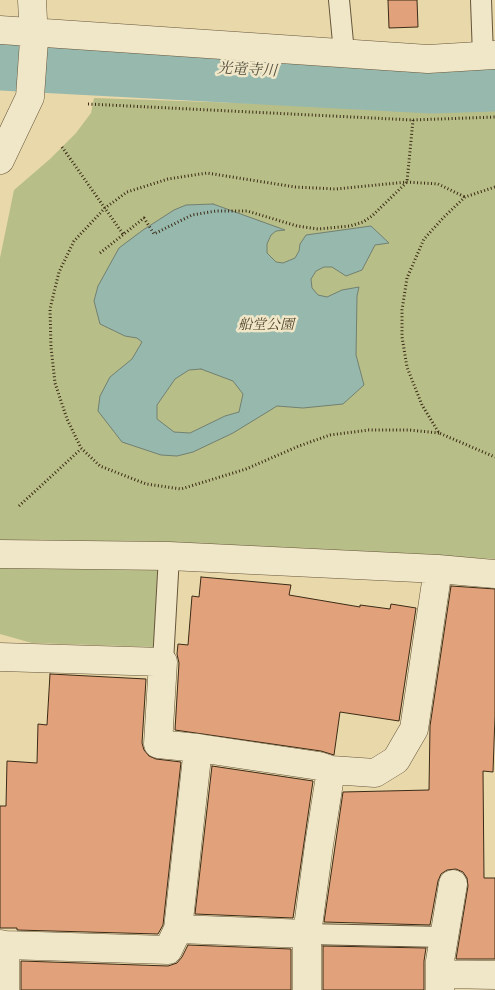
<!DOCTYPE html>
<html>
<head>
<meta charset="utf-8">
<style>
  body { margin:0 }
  canvas { display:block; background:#e8d8aa }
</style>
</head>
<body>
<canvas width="495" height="990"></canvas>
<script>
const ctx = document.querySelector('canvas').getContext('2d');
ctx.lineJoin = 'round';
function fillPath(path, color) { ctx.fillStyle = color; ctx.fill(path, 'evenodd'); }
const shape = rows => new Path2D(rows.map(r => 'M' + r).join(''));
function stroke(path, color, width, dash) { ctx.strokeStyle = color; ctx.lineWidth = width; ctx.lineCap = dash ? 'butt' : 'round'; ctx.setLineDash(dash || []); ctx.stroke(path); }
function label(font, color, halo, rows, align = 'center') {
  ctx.font = font + ' "IM FELL English","Noto Serif JP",serif'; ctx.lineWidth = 5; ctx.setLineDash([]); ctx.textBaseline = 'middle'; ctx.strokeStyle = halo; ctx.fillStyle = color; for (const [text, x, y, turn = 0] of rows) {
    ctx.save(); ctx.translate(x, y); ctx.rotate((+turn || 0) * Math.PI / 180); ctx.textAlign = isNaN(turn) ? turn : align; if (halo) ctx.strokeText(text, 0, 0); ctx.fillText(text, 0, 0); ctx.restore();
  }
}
fillPath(shape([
  [94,98,414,109,495,106,495,559,177,543,0,542,0,258,14,190,50,159,76,133,91,113],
  [163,565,155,647,32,643,0,634,0,566]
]), '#b8be87');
const water = shape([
  [213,204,285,230,276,231,271,235,267,244,267,253,276,262,283,263,295,258,299,251,300,244,306,235,371,226,389,243,375,245,362,270,346,276,332,267,324,267,316,271,311,279,312,288,318,295,327,297,342,290,359,287,357,296,356,355,364,385,343,404,303,408,277,406,233,433,193,452,177,456,161,455,122,442,98,411,100,396,110,377,132,359,142,342,137,338,125,336,100,324,94,301,98,286,119,248,143,230,174,210,186,205,213,204],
  [201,369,233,381,243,394,239,412,225,416,190,433,174,432,157,419,157,405,175,379,189,370,201,369]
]);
fillPath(water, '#97b9ad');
stroke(water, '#728071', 1);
stroke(shape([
  [0,58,432,81,495,79]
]), '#97b9ad', 65);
const building = shape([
  [388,0,417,0,418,27,389,28,388,0],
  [201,577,291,585,289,595,360,607,360,605,390,609,391,604,416,608,399,721,340,712,334,755,321,751,175,730,179,663,177,654,178,644,188,645,192,596,199,597,201,577],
  [451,586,495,589,495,716,493,772,483,771,484,878,495,878,495,959,456,959,468,886,467,878,463,872,456,869,447,870,441,874,438,881,430,925,324,922,343,792,429,790,430,726,451,586],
  [50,674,146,679,142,743,144,750,149,756,156,759,181,762,163,925,158,934,17,930,17,928,0,928,0,806,6,806,7,761,37,763,38,724,47,725,50,674],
  [212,766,313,781,293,918,195,914,212,766],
  [188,945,291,949,291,990,21,990,21,961,168,966,177,963,182,957,188,945],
  [323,946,426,948,424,961,424,990,323,990,323,946]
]);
fillPath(building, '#e1a27b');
stroke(building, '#3b2b16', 1);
const lane = shape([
  [339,0,344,53],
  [481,0,483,56],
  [163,662,169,556],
  [307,934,444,937]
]);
const street = shape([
  [0,30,428,59,495,55],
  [0,160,30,97,34,40,32,0],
  [0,554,169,556,438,569,495,574],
  [0,657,163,662,158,744,198,748,319,766,331,770],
  [178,929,307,934],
  [0,944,5,945,5,990],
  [5,945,168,950,178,929,198,748],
  [440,974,495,975],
  [307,990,307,934,319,845,331,770,375,773,396,760,414,729,438,569],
  [440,990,440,961,453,884]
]);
stroke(lane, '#66563b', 22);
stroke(street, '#66563b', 29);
stroke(shape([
  [88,104,413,120,495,117],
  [62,147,123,234],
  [495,187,465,197,444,217,424,239,407,278,402,310,402,337,407,367,422,405,439,433,495,457],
  [100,253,144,218,154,234,192,215,216,211,247,211,297,226,318,229,350,226,363,222,372,216,407,182,413,120],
  [439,433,409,430,369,430,330,435,299,446,246,469,181,489,146,484,100,466,81,448,67,419,55,383,51,347,50,309,59,272,74,241,105,208,127,192,168,179,207,173,295,187,336,189,407,182,438,184,465,197],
  [19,506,81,449]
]), '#3b2b16', 3, [1, 2.5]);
stroke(lane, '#f0e6c8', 20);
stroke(street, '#f0e6c8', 28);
label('italic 14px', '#54482d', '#f0e6c8', [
  ["船堂公園",266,326]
]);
label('italic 15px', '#524e3c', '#f0e6c8', [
  ["光竜寺川",247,71,3]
]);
</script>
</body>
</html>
